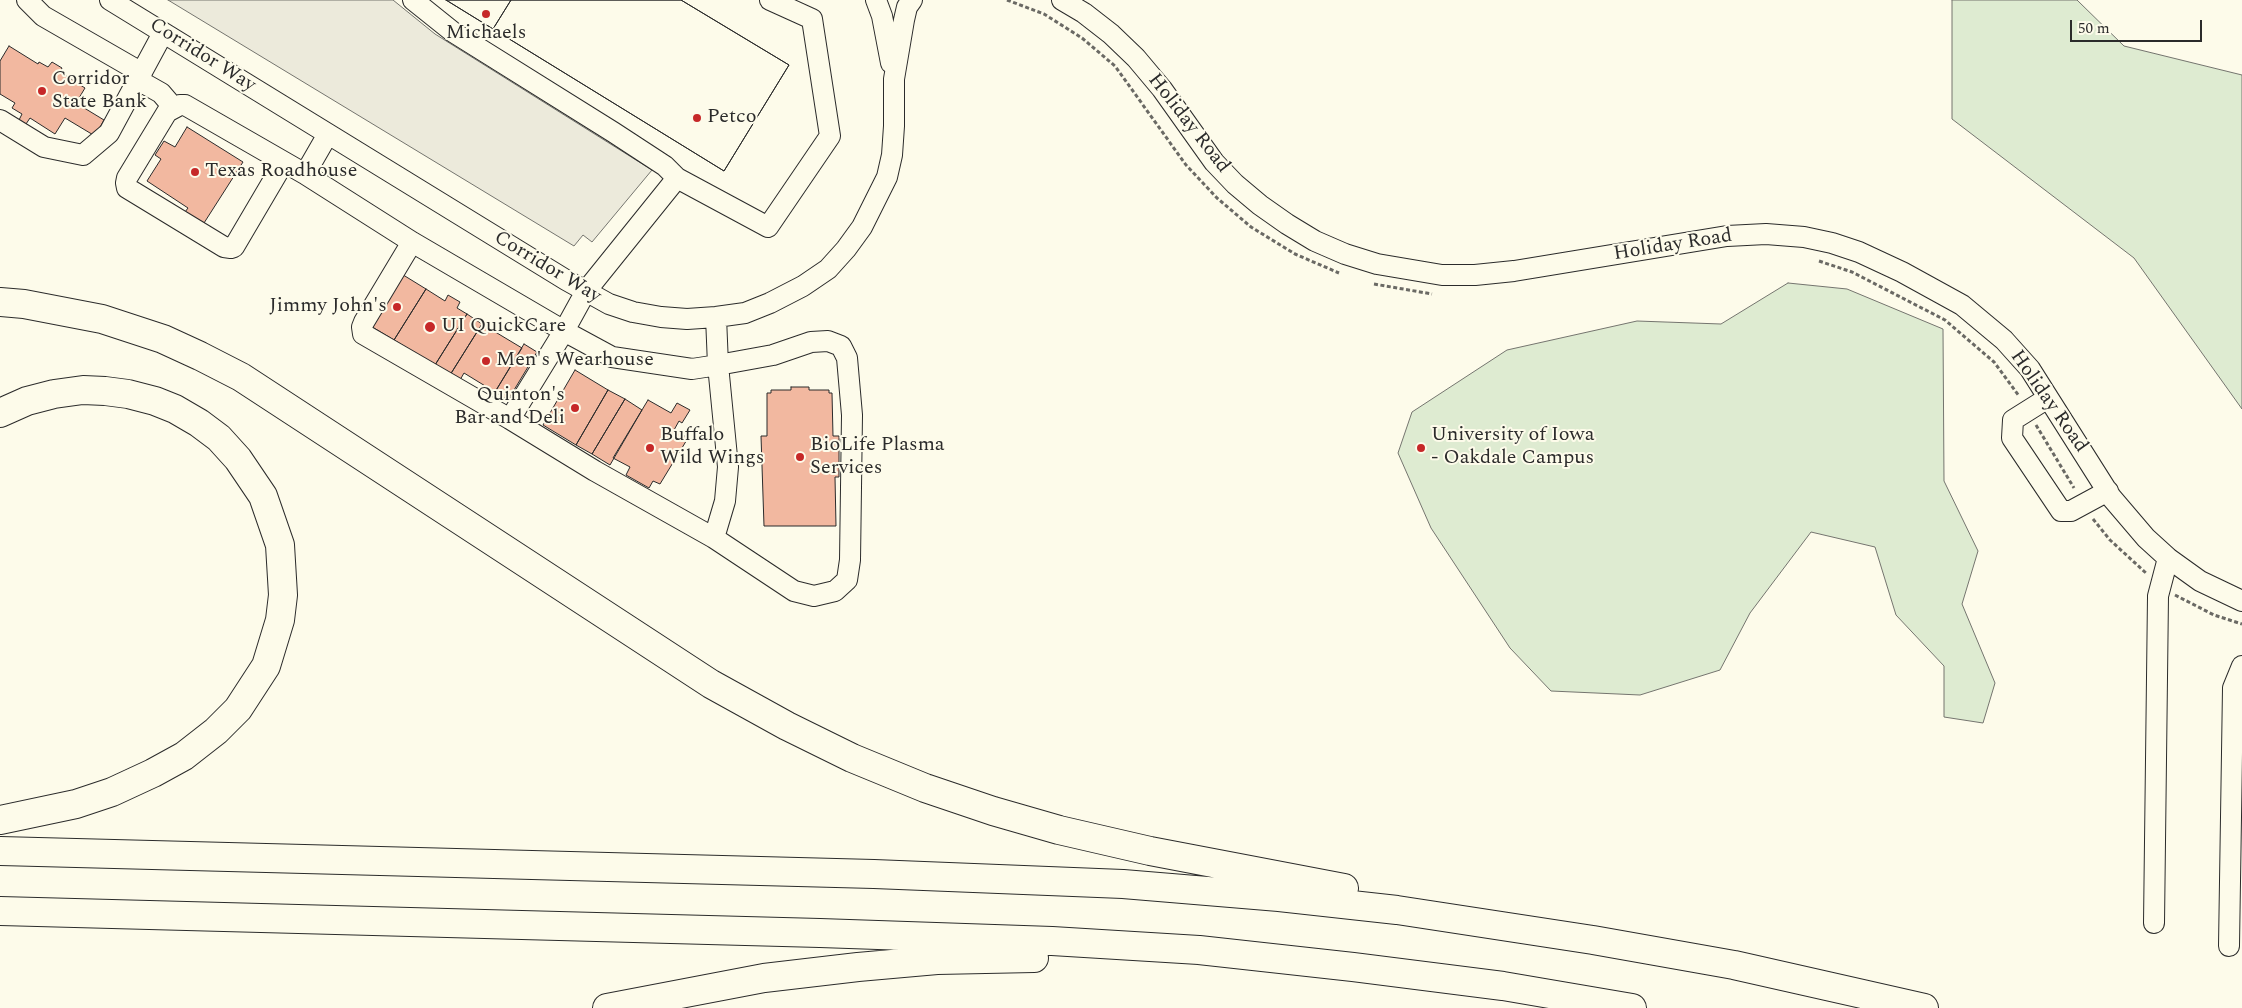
<!DOCTYPE html>
<html>
<head>
<meta charset="utf-8">
<style>
  body { margin:0 }
  #map { position:relative; width:2242px; height:1008px; overflow:hidden; background:#fdfbea; font-family:Spectral,serif }
  canvas { display:block }
  .scale { position:absolute; left:2070px; top:20px; width:132px; height:22px; box-sizing:border-box; border:2px solid #2b2b2b; border-top:0; padding-left:6px; font-size:15px; line-height:18px; white-space:nowrap; color:#2b2b2b; -webkit-text-stroke:4px #fdfbea; paint-order:stroke }
</style>
</head>
<body>
<div id="map">
<canvas width="2242" height="1008"></canvas>
<div class="scale">50 m</div>
</div>
<script>
const ctx = document.querySelector('canvas').getContext('2d');
ctx.lineJoin = 'round';
function fillPath(path, color) { ctx.fillStyle = color; ctx.fill(path, 'evenodd'); }
const shape = rows => new Path2D(rows.map(r => 'M' + r).join(''));
function stroke(path, color, width, dash) { ctx.strokeStyle = color; ctx.lineWidth = width; ctx.lineCap = dash ? 'butt' : 'round'; ctx.setLineDash(dash || []); ctx.stroke(path); }
function label(font, color, halo, rows, align = 'center') {
  ctx.font = font + ' Spectral,serif'; ctx.lineWidth = 4; ctx.setLineDash([]); ctx.textBaseline = 'middle'; ctx.strokeStyle = halo; ctx.fillStyle = color; for (const [text, x, y, turn = 0] of rows) {
    ctx.save(); ctx.translate(x, y); ctx.rotate((+turn || 0) * Math.PI / 180); ctx.textAlign = isNaN(turn) ? turn : align; if (halo) ctx.strokeText(text, 0, 0); ctx.fillText(text, 0, 0); ctx.restore();
  }
}
const green = shape([
  [1952,0,2077,0,2124,46,2242,75,2242,409,2134,258,1952,119,1952,0],
  [1788,283,1847,289,1943,329,1944,481,1978,551,1962,604,1995,683,1983,723,1944,717,1944,666,1896,615,1875,547,1811,532,1750,613,1720,670,1640,695,1551,691,1510,648,1431,528,1398,453,1412,412,1507,350,1637,321,1721,324,1788,283]
]);
fillPath(green, '#deebd1');
stroke(green, '#74746e', 1);
const parking = shape([
  [168,0,393,0,435,34,652,170,592,242,583,235,574,246,168,0]
]);
fillPath(parking, '#eceadb');
stroke(parking, '#74746e', 1);
const building = shape([
  [446,0,681,0,789,65,724,171,446,0],
  [446,0,511,0,493,29,446,0],
  [511,0,681,0,789,65,724,171,493,29,511,0],
  [9,46,38,64,39,62,48,67,52,62,62,68,60,72,85,88,76,103,104,120,95,136,65,118,55,134,30,118,26,124,19,120,22,114,12,108,15,103,0,94,0,61,9,46],
  [187,127,243,162,204,223,185,212,188,208,147,181,161,159,155,155,164,141,175,147,187,127],
  [400,273,426,289,394,340,369,325,400,273],
  [426,289,445,301,448,295,460,302,457,308,467,314,435,365,394,340,426,289],
  [467,314,482,324,450,375,435,365,467,314],
  [482,324,522,348,495,392,464,373,460,380,450,375,482,324],
  [524,344,537,352,508,400,495,392,524,344],
  [575,370,608,390,576,445,543,425,575,370],
  [791,387,809,387,809,390,829,390,829,393,832,393,833,436,839,436,839,477,835,477,836,526,764,526,761,436,767,436,767,393,771,393,771,390,791,390,791,387],
  [608,390,625,399,592,454,576,445,608,390],
  [625,399,642,410,610,465,592,454,625,399],
  [648,400,671,413,677,403,690,410,682,423,679,421,674,430,688,438,660,484,653,481,649,488,626,475,630,467,613,458,648,400]
]);
fillPath(building, '#f2b8a0');
stroke(building, '#2b2b2b', 1);
const minor = shape([
  [27,0,43,16,142,73],
  [110,0,566,280,609,304,633,312,661,317,687,319,716,317,745,313,770,303,803,286,828,269,846,249,862,227,887,177,892,155,894,126,894,79,904,20,907,7,912,0],
  [876,0,882,16,891,63],
  [1062,0,1084,13,1111,34,1136,58,1162,89,1214,162,1235,184,1260,205,1287,224,1315,241,1345,254,1377,264,1442,275,1475,275,1514,271,1727,236,1766,234,1804,237,1832,243,1859,252,1902,272,1962,305,2004,340,2030,369,2111,497,2146,538,2168,558,2200,581,2242,601],
  [138,80,161,93,173,107],
  [0,120,44,147,83,155,109,133,163,33],
  [328,134,305,174,412,242,564,331,586,291,677,178,665,166,613,132,453,32,413,0],
  [284,162,234,247,231,248,224,247,132,191,127,188,126,183,127,178,167,112,180,105,185,105,305,174],
  [677,178,768,227,830,136,812,19,770,0],
  [412,242,364,322,362,327,363,334,510,419],
  [828,341,841,346,847,358,852,415,850,560,847,580,835,591,814,596,794,591,714,538,725,501,728,467,718,365,773,355,811,342,828,341],
  [2048,398,2013,420,2012,438,2061,511,2071,511,2108,491],
  [714,538,595,471,510,419,564,331,612,357,692,369,718,365,716,317],
  [2154,923,2158,596,2168,558],
  [2229,946,2233,688,2242,666]
]);
const highway = shape([
  [0,302,24,304,102,319,163,339,200,356,241,377,711,684,787,726,852,758,925,788,993,811,1059,830,1150,851,1344,888],
  [0,413,27,401,54,394,83,390,105,391,128,394,155,401,175,409,199,423,219,438,238,459,263,496,280,545,283,595,280,620,266,666,238,709,216,731,184,756,153,773,112,792,76,804,0,820],
  [0,851,874,874,1123,884,1279,897,1397,910,1593,940,1734,965,1924,1008],
  [0,911,820,933,1052,941,1199,950,1353,967,1503,986,1632,1008],
  [607,1008,764,978,858,967,937,960,1034,958]
]);
stroke(minor, '#2b2b2b', 22);
stroke(highway, '#2b2b2b', 30);
stroke(shape([
  [1007,0,1044,14,1082,38,1115,66,1186,165,1217,198,1251,227,1295,254,1339,273],
  [1819,261,1852,272,1945,320,1994,362,2019,396],
  [1374,284,1432,294],
  [2036,425,2074,488],
  [2093,519,2110,540,2146,573],
  [2175,595,2214,615,2242,624]
]), '#6a6964', 3, [4, 2.5]);
stroke(minor, '#fdfbea', 20);
stroke(highway, '#fdfbea', 28);
for (const [x, y, r, color] of [
  [486,14,5,"#c62828"],
  [42,91,5,"#c62828"],
  [697,118,5,"#c62828"],
  [195,172,5,"#c62828"],
  [397,307,5,"#c62828"],
  [430,327,6,"#c62828"],
  [486,361,5,"#c62828"],
  [575,408,5,"#c62828"],
  [650,448,5,"#c62828"],
  [1421,448,5,"#c62828"],
  [800,457,5,"#c62828"]
]) { const dot = new Path2D(); dot.arc(x, y, r, 0, 2 * Math.PI); ctx.fillStyle = color; ctx.fill(dot); stroke(dot, '#fdfbea', 2); }
label('20px', '#2b2b2b', '#fdfbea', [
  ["Michaels",486,34,"center"],
  ["Corridor",52,80],
  ["State Bank",52,103],
  ["Petco",707,118],
  ["Texas Roadhouse",205,172],
  ["Jimmy John's",387,307,"right"],
  ["UI QuickCare",441,327],
  ["Men's Wearhouse",496,361],
  ["Quinton's",565,396,"right"],
  ["Bar and Deli",565,419,"right"],
  ["Buffalo",660,436],
  ["Wild Wings",660,459],
  ["University of Iowa",1431,436],
  ["- Oakdale Campus",1431,459],
  ["BioLife Plasma",810,446],
  ["Services",810,469]
], 'left');
label('20px', '#2b2b2b', '#fdfbea', [
  ["Corridor Way",202,56,32],
  ["Holiday Road",1188,124,52],
  ["Holiday Road",1673,246,-9],
  ["Corridor Way",547,268,31],
  ["Holiday Road",2048,402,55]
]);
</script>
</body>
</html>
